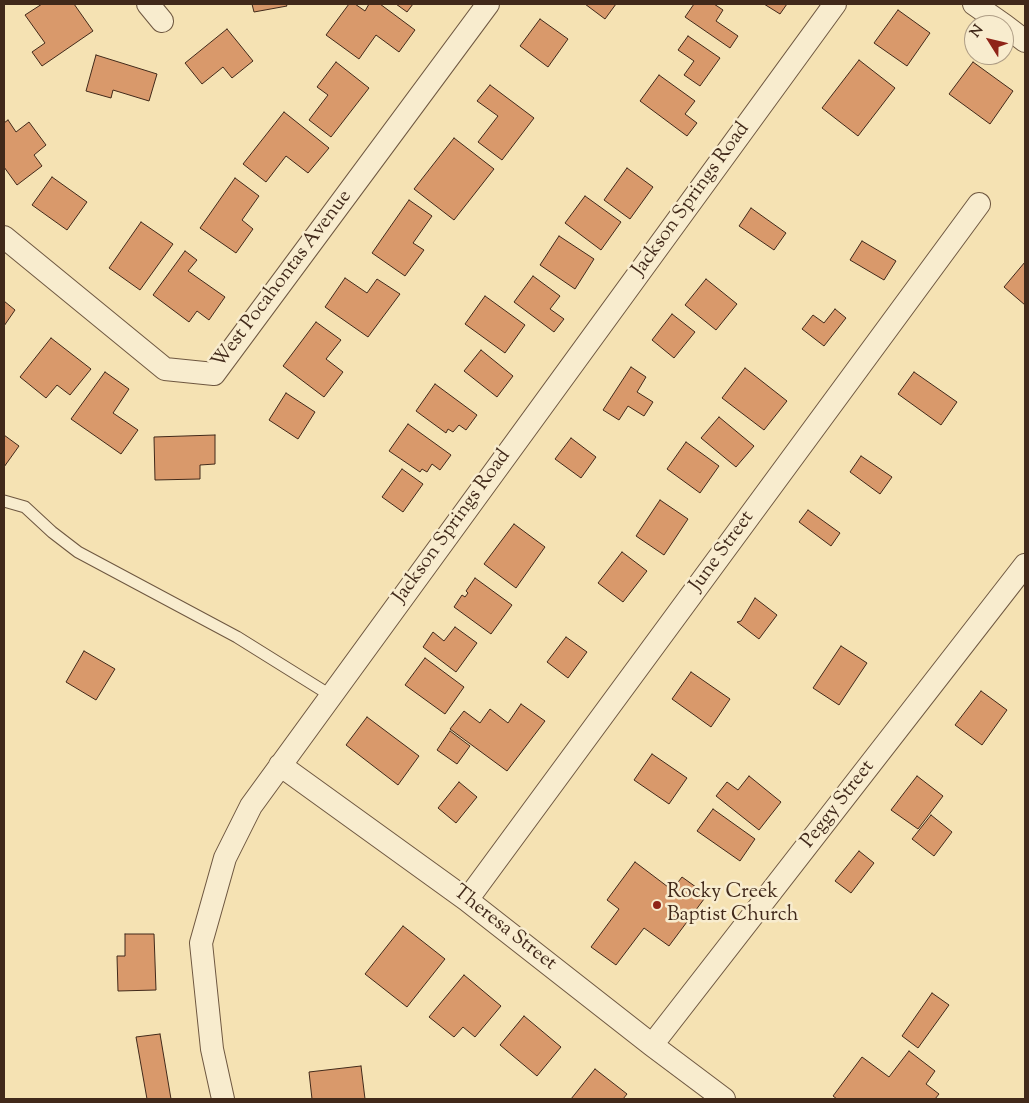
<!DOCTYPE html>
<html>
<head>
<meta charset="utf-8">
<style>
  body { margin:0 }
  #map { position:relative; width:1029px; height:1103px; overflow:hidden; background:#f5e2b3; font-family:"Sorts Mill Goudy",serif }
  canvas { display:block }
  .frame { position:absolute; inset:0; border:5px solid #41291a; pointer-events:none }
  .north { position:absolute; left:964px; top:15px; width:50px; height:50px; box-sizing:border-box; background:#f8ecce; border:1px solid #af9e86; border-radius:50%; rotate:306deg; font-size:14px; font-weight:700; line-height:20px; text-align:center; color:#41291a }
  .north::after { content:''; display:block; margin:auto; width:18px; height:22px; background:#8f2418; clip-path:polygon(50% 0,100% 100%,50% 72%,0 100%) }
</style>
</head>
<body>
<div id="map">
<canvas width="1029" height="1103"></canvas>
<div class="frame"></div>
<div class="north">N</div>
</div>
<script>
const ctx = document.querySelector('canvas').getContext('2d');
ctx.lineJoin = 'round';
function fillPath(path, color) { ctx.fillStyle = color; ctx.fill(path, 'evenodd'); }
const shape = rows => new Path2D(rows.map(r => 'M' + r).join(''));
function stroke(path, color, width, dash) { ctx.strokeStyle = color; ctx.lineWidth = width; ctx.lineCap = dash ? 'butt' : 'round'; ctx.setLineDash(dash || []); ctx.stroke(path); }
function label(font, color, halo, rows, align = 'center') {
  ctx.font = font + ' "Sorts Mill Goudy",serif'; ctx.lineWidth = 5; ctx.setLineDash([]); ctx.textBaseline = 'middle'; ctx.strokeStyle = halo; ctx.fillStyle = color; for (const [text, x, y, turn = 0] of rows) {
    ctx.save(); ctx.translate(x, y); ctx.rotate((+turn || 0) * Math.PI / 180); ctx.textAlign = isNaN(turn) ? turn : align; if (halo) ctx.strokeText(text, 0, 0); ctx.fillText(text, 0, 0); ctx.restore();
  }
}
const building = shape([
  [42,4,74,4,93,31,42,66,32,52,45,43,25,15,42,4],
  [252,4,286,4,287,6,254,12,252,4],
  [349,4,355,4,365,11,369,4,380,4,415,30,399,52,376,35,359,59,326,35,349,4],
  [396,4,413,4,407,12,396,4],
  [585,4,616,4,605,19,585,4],
  [694,4,714,4,723,10,716,21,738,36,730,48,685,17,694,4],
  [764,4,787,4,780,14,764,4],
  [898,10,930,33,907,66,874,43,898,10],
  [540,19,568,39,548,67,520,46,540,19],
  [227,29,253,61,232,78,223,67,202,84,185,63,227,29],
  [688,36,720,58,700,86,684,75,694,61,678,50,688,36],
  [96,55,157,74,149,101,113,90,111,98,86,91,96,55],
  [859,60,895,88,858,136,822,108,859,60],
  [336,62,369,88,331,137,309,120,328,95,317,87,336,62],
  [973,62,1013,91,990,124,949,94,973,62],
  [659,75,695,101,685,114,697,123,687,136,640,101,659,75],
  [490,85,534,118,502,160,478,142,498,116,477,101,490,85],
  [284,112,329,148,308,173,286,156,266,182,243,164,284,112],
  [8,120,16,132,29,122,46,145,34,155,42,166,17,185,4,167,4,123,8,120],
  [454,138,494,169,454,220,414,189,454,138],
  [627,168,653,187,630,219,604,200,627,168],
  [52,177,87,202,67,230,32,205,52,177],
  [235,178,259,196,242,220,253,229,236,253,200,228,235,178],
  [585,196,621,222,601,250,565,223,585,196],
  [409,200,432,216,413,243,424,250,405,276,372,253,409,200],
  [751,208,786,233,774,250,739,226,751,208],
  [141,222,173,244,140,290,109,268,141,222],
  [559,236,594,259,575,289,540,265,559,236],
  [862,241,896,261,884,280,850,260,862,241],
  [185,251,197,260,188,271,225,297,209,320,197,311,189,322,153,295,185,251],
  [1025,262,1025,305,1004,287,1025,262],
  [533,276,560,296,550,309,564,319,554,332,514,302,533,276],
  [345,278,367,293,377,279,400,294,368,337,325,307,345,278],
  [706,279,737,304,716,330,685,305,706,279],
  [485,296,525,325,505,353,465,324,485,296],
  [4,301,15,310,4,326,4,301],
  [835,309,846,318,824,346,802,329,813,315,824,323,835,309],
  [672,314,695,332,674,358,652,340,672,314],
  [316,322,341,340,326,359,343,372,324,397,283,366,316,322],
  [51,338,91,369,70,395,57,385,46,398,20,377,51,338],
  [481,350,513,376,497,397,464,371,481,350],
  [631,367,646,377,637,392,653,402,644,416,628,406,619,420,603,410,631,367],
  [745,368,787,401,764,430,722,398,745,368],
  [105,372,129,389,113,413,138,430,121,454,71,419,105,372],
  [914,372,957,402,941,425,898,394,914,372],
  [435,384,477,415,466,430,459,425,453,432,448,429,446,433,416,411,435,384],
  [286,393,315,412,298,439,269,420,286,393],
  [719,417,754,446,736,467,701,438,719,417],
  [408,424,451,455,440,470,432,464,427,472,422,469,420,472,389,451,408,424],
  [4,435,19,446,4,467,4,435],
  [215,435,215,464,200,465,200,479,155,480,154,437,215,435],
  [571,438,596,457,581,478,555,459,571,438],
  [686,442,719,466,700,493,667,469,686,442],
  [861,456,892,477,880,494,850,472,861,456],
  [402,469,423,484,403,512,382,497,402,469],
  [660,500,688,519,664,555,636,536,660,500],
  [808,510,840,533,831,546,799,522,808,510],
  [514,524,545,547,516,588,484,564,514,524],
  [622,552,647,571,623,602,598,583,622,552],
  [475,578,512,605,491,634,454,607,462,595,465,597,468,593,466,591,475,578],
  [755,598,777,615,759,639,737,622,741,621,755,598],
  [455,627,477,643,456,672,423,647,433,632,444,641,455,627],
  [566,637,587,652,568,678,547,662,566,637],
  [841,646,867,663,839,705,813,688,841,646],
  [84,651,115,669,96,700,66,682,84,651],
  [425,658,464,687,445,714,405,685,425,658],
  [691,672,730,699,711,727,672,699,691,672],
  [981,691,1007,710,982,745,955,725,981,691],
  [521,704,545,721,507,771,450,729,464,711,480,723,490,709,508,723,521,704],
  [367,717,419,756,398,785,346,745,367,717],
  [450,731,470,746,457,764,437,750,450,731],
  [652,754,687,778,669,804,634,780,652,754],
  [749,776,781,802,759,830,716,796,727,782,738,790,749,776],
  [917,776,943,796,918,829,891,810,917,776],
  [459,782,477,797,456,823,438,808,459,782],
  [713,809,755,839,740,861,697,831,713,809],
  [931,815,952,832,934,856,912,839,931,815],
  [859,851,874,863,851,893,835,881,859,851],
  [635,862,672,890,682,877,707,895,669,946,644,928,616,965,591,947,619,909,607,900,635,862],
  [403,926,445,959,407,1007,365,974,403,926],
  [125,934,154,934,156,990,118,991,117,956,125,956,125,934],
  [464,975,501,1006,475,1037,463,1027,454,1037,429,1017,464,975],
  [932,993,949,1005,918,1048,902,1036,932,993],
  [524,1016,561,1047,537,1076,500,1045,524,1016],
  [160,1034,171,1099,147,1099,136,1037,160,1034],
  [909,1051,935,1071,926,1084,939,1094,935,1099,837,1099,833,1096,862,1057,889,1077,909,1051],
  [361,1066,365,1099,312,1099,309,1072,361,1066],
  [595,1069,627,1094,623,1099,571,1099,595,1069]
]);
fillPath(building, '#d9996b');
stroke(building, '#41291a', 1);
const lane = shape([
  [4,501,25,507,52,532,78,552,237,637,330,695]
]);
const street = shape([
  [148,4,162,21],
  [974,4,1004,25],
  [1004,25,1025,41],
  [4,237,165,369,214,374,488,4],
  [280,765,467,900,652,1045,724,1099],
  [467,900,979,204],
  [652,1045,1025,565],
  [223,1099,212,1049,201,943,225,858,251,806,835,4]
]);
stroke(lane, '#6e5740', 13);
stroke(street, '#6e5740', 24);
stroke(lane, '#f8ecce', 11);
stroke(street, '#f8ecce', 22);
for (const [x, y, r, color] of [
  [657,905,5,"#8f2418"]
]) { const dot = new Path2D(); dot.arc(x, y, r, 0, 2 * Math.PI); ctx.fillStyle = color; ctx.fill(dot); stroke(dot, '#f8ecce', 2); }
label('20px', '#41291a', '#f8ecce', [
  ["Jackson Springs Road",692,200,-54],
  ["West Pocahontas Avenue",283,280,-53],
  ["Jackson Springs Road",453,527,-54],
  ["June Street",723,552,-54],
  ["Peggy Street",839,805,-52],
  ["Theresa Street",504,929,38]
]);
label('20px', '#41291a', '#f8ecce', [
  ["Rocky Creek",667,894],
  ["Baptist Church",667,917]
], 'left');
</script>
</body>
</html>
